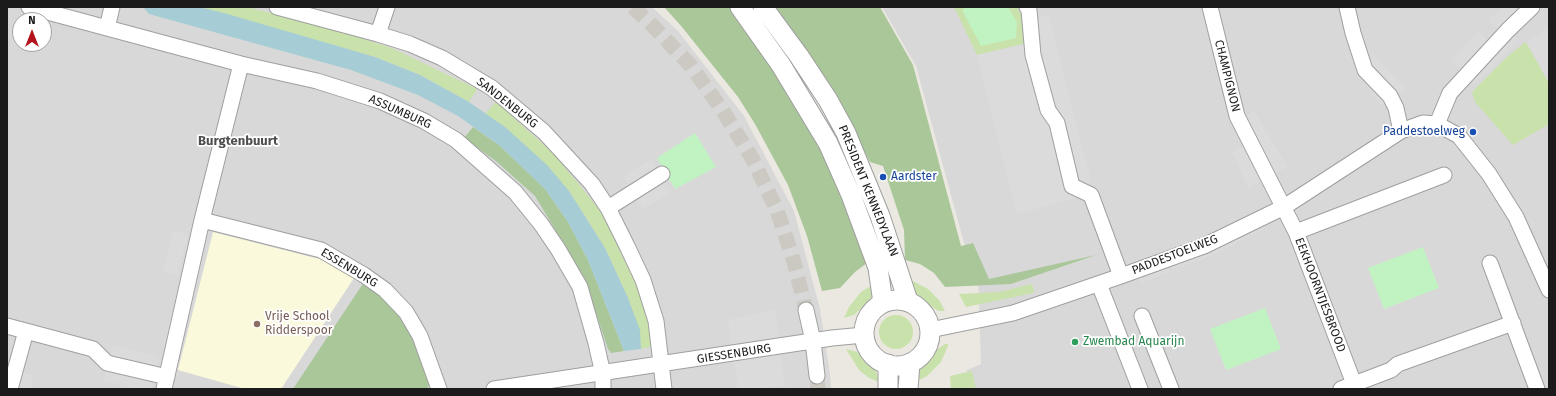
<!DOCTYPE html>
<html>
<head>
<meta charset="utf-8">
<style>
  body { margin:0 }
  #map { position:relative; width:1556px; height:396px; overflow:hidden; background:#ebe8e1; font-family:"Fira Sans",sans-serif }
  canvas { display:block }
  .frame { position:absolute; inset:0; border:8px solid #1b1b1b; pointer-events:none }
  .north { position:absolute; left:12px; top:12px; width:40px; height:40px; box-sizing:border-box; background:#fff; border:1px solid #a4a4a4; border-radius:50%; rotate:0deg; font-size:11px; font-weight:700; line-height:16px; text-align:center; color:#1b1b1b }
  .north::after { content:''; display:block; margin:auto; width:14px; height:18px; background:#b2141c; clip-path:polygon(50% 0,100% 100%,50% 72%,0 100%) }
</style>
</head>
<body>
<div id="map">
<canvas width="1556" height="396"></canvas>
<div class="frame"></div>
<div class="north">N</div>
</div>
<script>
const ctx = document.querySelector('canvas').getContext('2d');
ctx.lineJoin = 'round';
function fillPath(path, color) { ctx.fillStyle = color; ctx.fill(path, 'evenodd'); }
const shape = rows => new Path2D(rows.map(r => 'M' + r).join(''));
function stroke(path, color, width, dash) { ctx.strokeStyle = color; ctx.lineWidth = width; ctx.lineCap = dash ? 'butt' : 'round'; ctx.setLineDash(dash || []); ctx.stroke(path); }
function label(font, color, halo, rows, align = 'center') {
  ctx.font = font + ' "Fira Sans",sans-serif'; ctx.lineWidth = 3.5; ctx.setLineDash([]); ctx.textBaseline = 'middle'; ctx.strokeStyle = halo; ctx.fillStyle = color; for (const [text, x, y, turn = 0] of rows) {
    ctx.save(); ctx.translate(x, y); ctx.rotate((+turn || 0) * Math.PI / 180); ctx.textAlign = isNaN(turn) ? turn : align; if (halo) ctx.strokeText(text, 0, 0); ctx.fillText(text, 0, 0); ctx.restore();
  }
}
fillPath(shape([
  [7,7,652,7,678,31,744,116,794,211,820,309,830,374,831,389,7,389],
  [20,20,44,20,44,44,20,44],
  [882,7,1549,7,1549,389,964,389,967,370,981,364,978,277,964,243,916,66]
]), '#d9d8d8');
fillPath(shape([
  [213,232,323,260,354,278,281,389,245,389,178,370]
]), '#fbf9db');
fillPath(shape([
  [199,7,247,7,328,28,392,48,477,89,469,102,420,75,375,57],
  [954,7,1017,7,1025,21,1031,42,977,55],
  [1526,42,1549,83,1549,124,1513,145,1475,102,1472,92,1508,56],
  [496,102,553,153,600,210,639,291,654,346,641,349,628,298,605,248,569,191,505,127,485,114],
  [911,280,928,289,939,300,945,311,939,311,926,304,916,295],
  [874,284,874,294,867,303,854,315,844,318,849,307,861,292],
  [1032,284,1034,291,1033,293,966,307,959,294,1000,292],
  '879 332a17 17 0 1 1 34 0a17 17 0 1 1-34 0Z',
  [945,344,948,344,948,346,941,362,927,376,916,382,917,370,932,353],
  [846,349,857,352,872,365,876,371,879,382,869,378,859,370],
  [972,371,976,389,951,389,950,376]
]), '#c9e1ab');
fillPath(shape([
  [664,7,729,7,775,66,823,148,867,263,855,272,840,288,822,291,807,236,788,185,755,124,738,97,682,27],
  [768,7,880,7,913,65,961,246,973,243,989,279,1096,255,1011,284,945,287,934,273,920,264,905,260,904,230,883,166,870,162,845,116],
  [473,127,499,145,545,189,568,222,588,260,624,351,611,353,608,349,590,295,565,246,535,196,497,162,464,138],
  [369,284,408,326,426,366,431,383,427,389,293,389,362,285]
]), '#aac79a');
fillPath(shape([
  [968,7,1008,7,1017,22,1016,38,981,46,962,10],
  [695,133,716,167,675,189,657,158],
  [1423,247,1439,288,1384,309,1368,268],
  [1265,308,1281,349,1226,370,1210,329]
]), '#c1f3c2');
fillPath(shape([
  [1501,7,1514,7,1516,9,1497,29,1488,21],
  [1049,15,1090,177,1088,195,1017,214,977,55,1041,40,1035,19],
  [1549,28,1549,83,1526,42],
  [1478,31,1487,40,1460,70,1451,61],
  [1514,37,1518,41,1475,85,1472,81],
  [1375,57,1406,88,1381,106,1358,74],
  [1254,111,1288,167,1248,188,1232,152,1242,147,1243,118],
  [651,159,670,193,643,209,624,176],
  [1263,224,1266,228,1221,251,1173,270,1171,267,1167,269,1168,272,1141,283,1139,279,1219,247],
  [173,230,188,235,177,276,163,272],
  [775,309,785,386,738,389,728,320],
  [113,345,159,357,151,389,139,389,104,380],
  [7,368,34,375,30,389,7,389]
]), '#dbdbdb');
fillPath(shape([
  [143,7,199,7,224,13,375,57,420,75,469,102,505,127,547,165,569,191,605,248,628,298,640,330,641,349,624,351,588,260,568,222,545,189,499,145,458,116,418,95,351,70,149,14]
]), '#a6cdd5');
stroke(shape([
  [633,7,653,26,691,66,723,111,752,158,777,210,794,262,806,310],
  [817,376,818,389]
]), '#ccc9c3', 15, [15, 8]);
const minor = shape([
  [29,7,241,64,317,81,380,101,424,121,456,140,515,192,541,224,558,249,580,287,596,343,603,374,603,389],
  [277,7,378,34,410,44,442,58,492,88,544,132,592,184,608,208,627,246,643,280,656,321,664,389],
  [1027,7,1029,10,1033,55,1048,110,1057,123,1072,186,1091,195,1121,276],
  [1210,7,1237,116,1296,232,1356,389],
  [1347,7,1353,33,1365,70,1390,96,1396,108,1401,131],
  [107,28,112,7],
  [378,34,387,7],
  [1437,124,1450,93,1508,30,1532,7],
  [608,208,662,174],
  [202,220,321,250,364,275,385,290,406,312,420,336,439,389],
  [1296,232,1444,175],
  [1490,263,1537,389],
  [1099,284,1140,389],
  [806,310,813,341,817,376],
  [1142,316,1171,389],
  [7,326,93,349,107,363,167,377],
  [930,330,1013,313,1121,276,1204,246,1284,207,1401,131,1423,123,1437,124,1459,136,1489,174,1516,217,1549,290],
  [10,389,26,331],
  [164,389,202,220,241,64],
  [494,389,832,338,864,335],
  [1341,389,1391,370,1398,364,1513,323]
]);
const tertiary = shape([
  [740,7,781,65,828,143,851,195,878,268,883,303],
  [763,7,799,56,828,100,846,133,880,216,908,301],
  '864 333a33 33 0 1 1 66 0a33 33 0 1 1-66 0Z',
  [888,364,888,389],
  [908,389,910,363]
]);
stroke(minor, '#9f9f9f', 17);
stroke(tertiary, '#9f9f9f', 21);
stroke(minor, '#fff', 15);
stroke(tertiary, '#fff', 19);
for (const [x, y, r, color] of [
  [1473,132,4,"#1a4fb4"],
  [883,177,4,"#1a4fb4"],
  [257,324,4,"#8d6e63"],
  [1075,342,4,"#2e9e5b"]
]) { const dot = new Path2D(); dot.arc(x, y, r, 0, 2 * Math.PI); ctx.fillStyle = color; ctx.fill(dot); stroke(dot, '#fff', 1.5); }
label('12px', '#1b1b1b', '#fff', [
  ["CHAMPIGNON",1227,76,76],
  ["SANDENBURG",507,103,38],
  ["ASSUMBURG",400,112,24],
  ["PRESIDENT KENNEDYLAAN",868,191,68],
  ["PADDESTOELWEG",1175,255,-21],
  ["ESSENBURG",349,268,31],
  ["EEKHOORNTJESBROOD",1320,295,69],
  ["GIESSENBURG",734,354,-9]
]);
label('12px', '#164399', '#fff', [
  ["Paddestoelweg",1465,132],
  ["Aardster",891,177,"left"]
], 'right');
label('12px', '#785e54', '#fff', [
  ["Vrije School",265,317],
  ["Ridderspoor",265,331]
], 'left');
label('12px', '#27864d', '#fff', [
  ["Zwembad Aquarijn",1083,342]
], 'left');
label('bold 13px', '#4e4e4e', '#fff', [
  ["Burgtenbuurt",238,141]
]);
</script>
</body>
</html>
